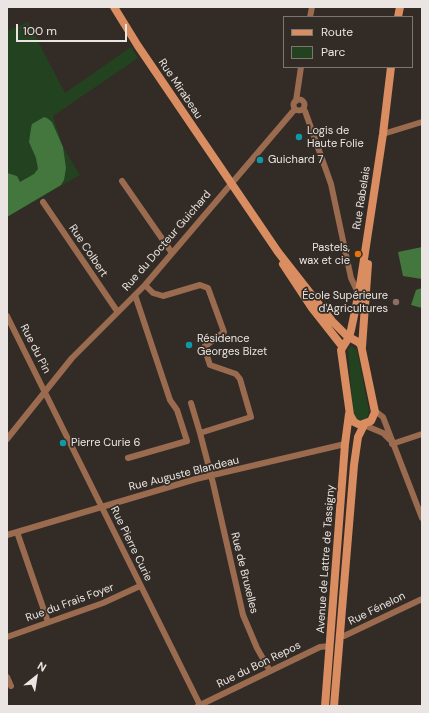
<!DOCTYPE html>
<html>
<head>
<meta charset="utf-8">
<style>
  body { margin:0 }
  #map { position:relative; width:429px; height:713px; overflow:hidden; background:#332c26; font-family:"DM Sans",sans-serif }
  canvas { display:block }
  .frame { position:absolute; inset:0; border:8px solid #eae5e2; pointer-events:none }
  .legend { position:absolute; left:283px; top:16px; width:130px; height:52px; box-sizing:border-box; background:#332c26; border:1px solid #7c7671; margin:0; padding:5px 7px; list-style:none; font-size:12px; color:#eae5e2 }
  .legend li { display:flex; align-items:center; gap:8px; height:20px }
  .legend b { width:20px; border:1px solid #7c7671 }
  .north { position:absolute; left:16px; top:657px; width:40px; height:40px; -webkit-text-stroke:3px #332c26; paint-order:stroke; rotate:30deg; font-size:11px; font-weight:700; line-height:16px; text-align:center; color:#eae5e2 }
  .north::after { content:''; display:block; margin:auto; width:14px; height:18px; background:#eae5e2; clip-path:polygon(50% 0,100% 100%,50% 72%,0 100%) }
  .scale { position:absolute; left:16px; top:24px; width:111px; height:18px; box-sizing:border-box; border:2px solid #eae5e2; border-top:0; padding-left:5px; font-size:12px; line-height:14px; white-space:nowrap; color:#eae5e2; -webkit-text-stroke:3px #332c26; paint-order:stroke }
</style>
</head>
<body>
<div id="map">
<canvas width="429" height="713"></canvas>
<div class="frame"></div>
<ul class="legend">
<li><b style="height:5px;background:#d98d60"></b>Route</li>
<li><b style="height:11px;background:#234220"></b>Parc</li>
</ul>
<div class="north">N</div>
<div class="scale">100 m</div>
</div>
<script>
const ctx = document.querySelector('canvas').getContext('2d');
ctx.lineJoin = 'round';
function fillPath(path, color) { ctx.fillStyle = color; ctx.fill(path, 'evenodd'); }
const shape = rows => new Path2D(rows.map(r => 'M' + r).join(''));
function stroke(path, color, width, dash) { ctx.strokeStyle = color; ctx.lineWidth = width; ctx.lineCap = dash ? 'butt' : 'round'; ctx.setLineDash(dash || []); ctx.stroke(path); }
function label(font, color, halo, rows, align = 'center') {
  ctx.font = font + ' "DM Sans",sans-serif'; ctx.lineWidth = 3.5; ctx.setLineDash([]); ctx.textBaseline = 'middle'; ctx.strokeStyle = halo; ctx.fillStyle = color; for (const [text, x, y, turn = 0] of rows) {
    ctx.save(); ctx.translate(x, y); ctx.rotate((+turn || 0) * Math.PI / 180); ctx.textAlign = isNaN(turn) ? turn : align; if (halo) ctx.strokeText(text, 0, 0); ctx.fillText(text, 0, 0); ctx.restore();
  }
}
fillPath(shape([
  [28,22,65,93,131,47,138,58,53,116,63,147,80,175,7,217,7,31],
  [351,346,357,350,369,411,367,418,362,420,357,419,353,413,348,350]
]), '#234220');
fillPath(shape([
  [44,117,47,118,52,122,63,147,66,168,64,180,61,185,7,217,7,173,17,176,20,182,34,174,38,169,36,158,29,142,31,128,32,124],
  [422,247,422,279,403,276,398,252],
  [422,288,422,308,411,305,416,290]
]), '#43773e');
stroke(shape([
  [310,17,312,7],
  '293.5 105a5.5 5.5 0 1 1 11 0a5.5 5.5 0 1 1-11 0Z',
  [296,101,301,67],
  [303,109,305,111,331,184,351,278,361,299,360,304,363,311],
  [383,134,422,122],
  [122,181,172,253],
  [43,202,117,311],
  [145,285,153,293,163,296,200,285,208,288,224,332,204,347,210,365,236,374,240,379,251,417,200,433,191,403],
  [7,316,200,705],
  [374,410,383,417,422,518],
  [364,425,383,433,390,440],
  [200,433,213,483,243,615,257,648,270,671],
  [7,439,72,358,145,285,295,109],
  [392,444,422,434],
  [128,458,187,441,177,410,170,400,135,295],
  [17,532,48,622],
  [7,535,196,479,345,444],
  [340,636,344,636,422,599],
  [7,637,103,603,140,586],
  [7,677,11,686],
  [198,706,320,647,330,646]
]), '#9b6b50', 6);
stroke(shape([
  [114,7,138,46,278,252,332,321,345,334,349,337,358,342,361,345,375,412,371,421,360,425,354,422,350,415,341,350,349,337,351,330,359,292,383,134,391,67],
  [398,17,400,7],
  [283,264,312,308,342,346],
  [362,347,368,264],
  [325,706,345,444,349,414],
  [334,706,354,465,358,437,364,425]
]), '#d98d60', 8);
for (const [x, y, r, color] of [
  [299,137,4,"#0f9aa8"],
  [260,160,4,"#0f9aa8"],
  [358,254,4,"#e8710a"],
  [396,302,4,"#8d6e63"],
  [189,345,4,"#0f9aa8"],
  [63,443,4,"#0f9aa8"]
]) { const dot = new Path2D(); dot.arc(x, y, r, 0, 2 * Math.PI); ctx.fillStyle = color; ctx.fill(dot); stroke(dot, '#332c26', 1.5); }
label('11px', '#eae5e2', '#332c26', [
  ["Rue Mirabeau",180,89,56],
  ["Rue Rabelais",362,198,-81],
  ["Rue du Docteur Guichard",167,241,-49],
  ["Rue Colbert",88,251,56],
  ["Rue du Pin",35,349,63],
  ["Rue Auguste Blandeau",184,474,-14],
  ["Rue Pierre Curie",131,544,64],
  ["Avenue de Lattre de Tassigny",326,559,-86],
  ["Rue de Bruxelles",244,573,76],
  ["Rue du Frais Foyer",70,603,-20],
  ["Rue Fénelon",377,609,-26],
  ["Rue du Bon Repos",259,665,-26]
]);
label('11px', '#eae5e2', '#332c26', [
  ["Logis de",307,131],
  ["Haute Folie",307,144],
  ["Guichard 7",268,160],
  ["Pastels,",350,248,"right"],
  ["wax et cie",350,261,"right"],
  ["École Supérieure",388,296,"right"],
  ["d'Agricultures",388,309,"right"],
  ["Résidence",197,339],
  ["Georges Bizet",197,352],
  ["Pierre Curie 6",71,443]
], 'left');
</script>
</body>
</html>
